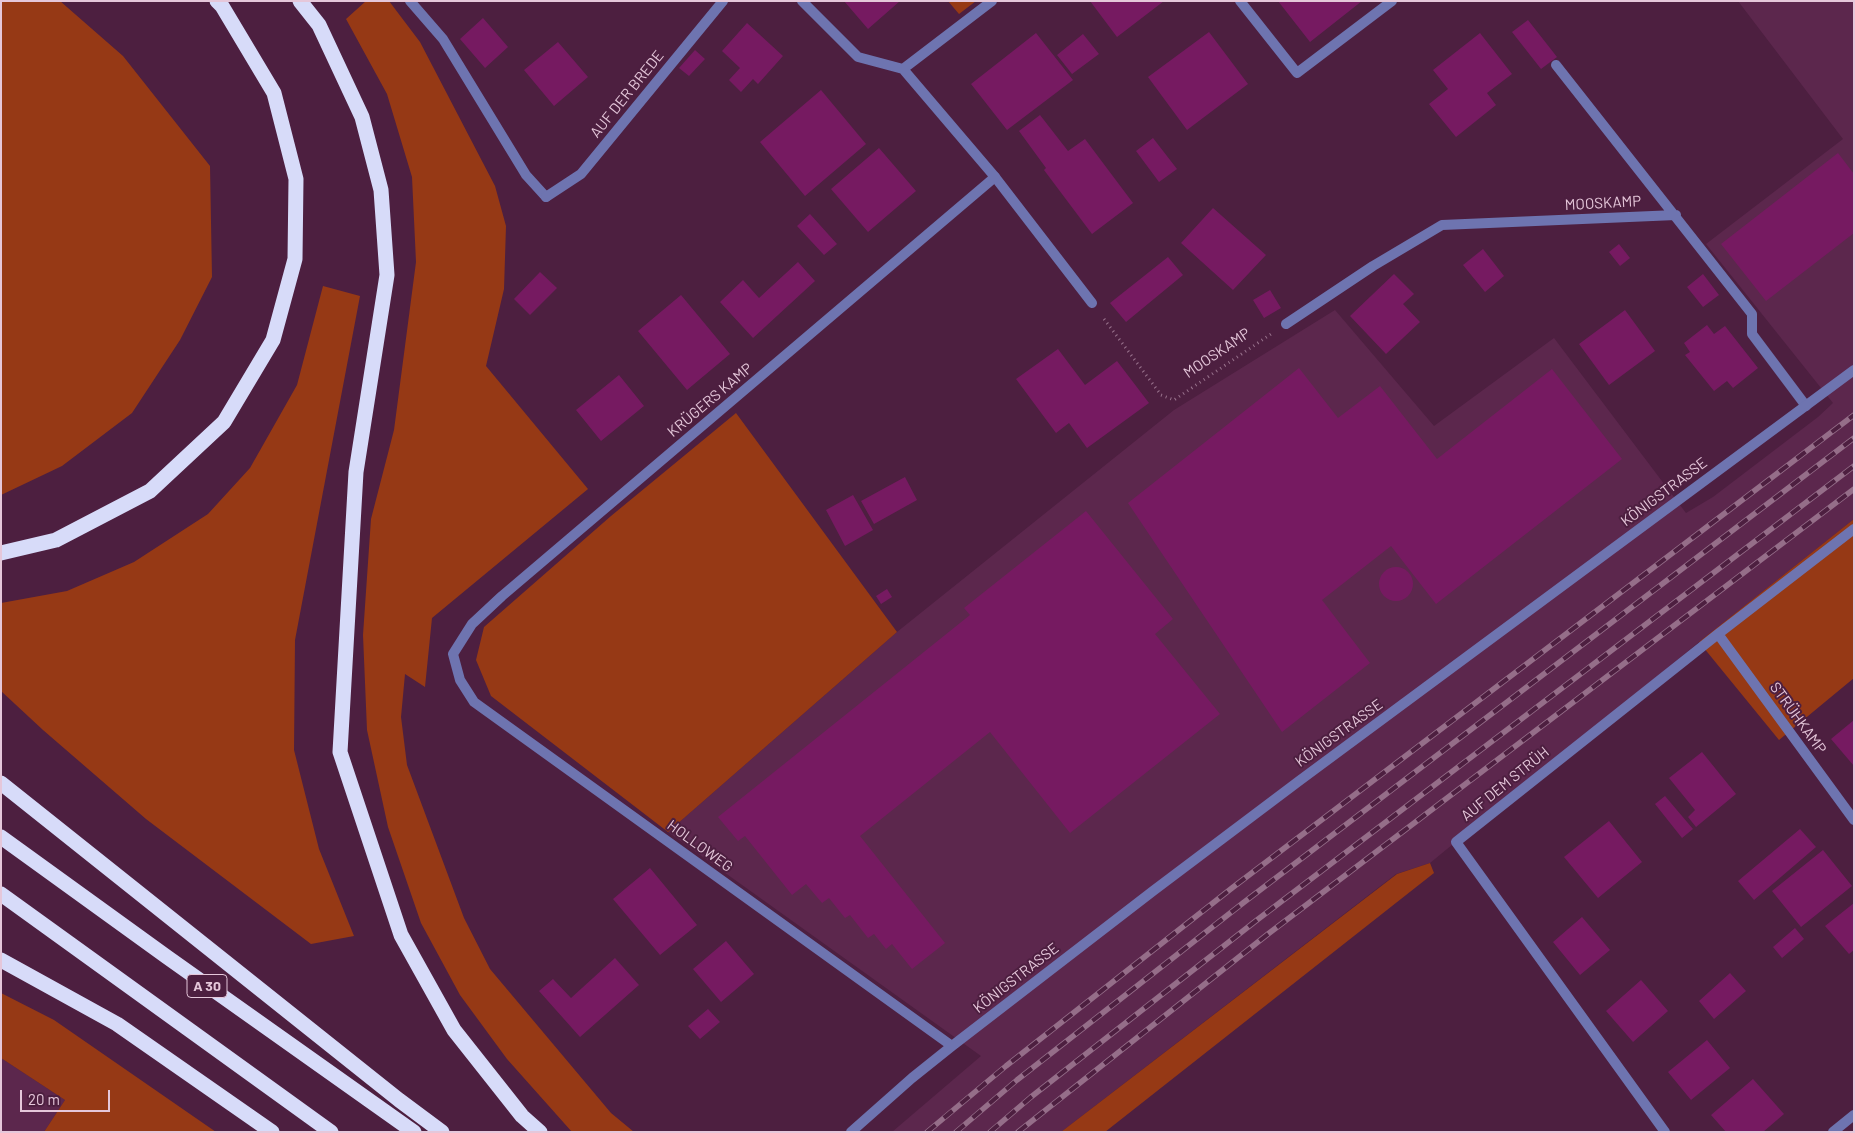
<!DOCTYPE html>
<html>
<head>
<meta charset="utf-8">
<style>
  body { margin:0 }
  #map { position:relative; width:1855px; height:1133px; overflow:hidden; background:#4d1f40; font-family:Barlow,sans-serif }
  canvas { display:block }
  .frame { position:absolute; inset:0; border:2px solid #e5c7da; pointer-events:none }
  .scale { position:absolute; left:20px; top:1090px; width:90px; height:22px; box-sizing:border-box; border:2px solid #e5c7da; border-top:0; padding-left:6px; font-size:15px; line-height:18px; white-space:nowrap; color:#e5c7da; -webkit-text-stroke:4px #4d1f40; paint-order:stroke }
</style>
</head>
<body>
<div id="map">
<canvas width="1855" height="1133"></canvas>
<div class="frame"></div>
<div class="scale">20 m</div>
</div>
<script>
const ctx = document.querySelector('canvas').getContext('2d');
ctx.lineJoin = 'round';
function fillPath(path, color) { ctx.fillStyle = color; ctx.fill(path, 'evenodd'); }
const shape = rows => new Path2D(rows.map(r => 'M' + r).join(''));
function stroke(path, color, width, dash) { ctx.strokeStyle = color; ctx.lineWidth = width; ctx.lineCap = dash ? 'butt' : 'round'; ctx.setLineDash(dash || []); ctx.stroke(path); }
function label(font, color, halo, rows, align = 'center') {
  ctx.font = font + ' Barlow,sans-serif'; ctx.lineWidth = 4; ctx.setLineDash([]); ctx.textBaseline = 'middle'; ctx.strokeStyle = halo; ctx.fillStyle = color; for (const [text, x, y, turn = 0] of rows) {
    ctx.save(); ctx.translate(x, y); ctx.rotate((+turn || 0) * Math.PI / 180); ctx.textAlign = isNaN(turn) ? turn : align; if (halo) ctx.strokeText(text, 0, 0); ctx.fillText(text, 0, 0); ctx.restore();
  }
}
fillPath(shape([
  [1738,1,1854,1,1854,519,1699,642,1430,863,1396,874,1061,1132,892,1132,981,1056,668,832,897,632,1174,410,1335,310,1434,426,1554,338,1686,513,1713,497,1818,417,1833,403,1706,244,1843,139],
  [1,1058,65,1100,44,1132,1,1132]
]), '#5c274d');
fillPath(shape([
  [1,1,60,1,123,56,210,166,212,277,180,340,132,413,62,466,1,495],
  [366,1,389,1,420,42,495,186,506,226,504,289,486,366,588,489,432,618,425,687,405,674,401,717,407,765,464,918,490,969,611,1113,634,1132,572,1132,507,1059,460,995,421,923,388,827,367,730,363,635,371,519,394,430,416,262,412,177,387,94,346,19],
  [948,1,976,1,959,14],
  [323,286,360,296,295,640,294,750,319,849,354,936,311,944,146,819,43,730,1,691,1,603,67,591,134,562,208,514,250,468,297,385],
  [736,413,897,632,668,832,491,696,476,660,484,627,611,516],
  [1854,519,1854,678,1779,740,1699,642],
  [1430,863,1434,873,1105,1132,1061,1132,1397,874],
  [1,993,54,1020,216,1132,44,1132,65,1100,1,1058]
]), '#963915');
fillPath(shape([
  [844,1,900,1,868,29],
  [1090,1,1164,1,1117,37],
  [1278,1,1362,1,1310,42],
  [483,18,508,47,485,68,460,39],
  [1528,20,1557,57,1541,69,1512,32],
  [747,23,783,56,758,84,753,79,741,92,729,80,740,68,722,51],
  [1209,32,1248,84,1187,130,1148,77],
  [1036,33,1073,80,1007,130,971,84],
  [1480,33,1512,74,1487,93,1496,105,1456,137,1429,104,1448,89,1433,70],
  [1083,34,1099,54,1072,74,1057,55],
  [558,42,588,77,554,106,524,70],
  [695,50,705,59,689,76,679,68],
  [821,90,866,144,805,196,760,142],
  [1040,115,1068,151,1085,139,1133,203,1092,234,1044,170,1046,168,1019,131],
  [1153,138,1177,169,1159,182,1136,151],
  [879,148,916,191,868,232,831,189],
  [1838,153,1854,174,1854,233,1766,301,1721,244],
  [1213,208,1266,255,1233,290,1181,243],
  [810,214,837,244,824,255,797,226],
  [1619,244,1630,258,1620,266,1609,252],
  [1483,249,1504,276,1485,292,1463,265],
  [1168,257,1183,275,1126,322,1110,303],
  [798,262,815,281,753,338,720,302,743,280,759,298],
  [540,272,557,288,530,315,514,299],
  [1394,274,1414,294,1403,304,1420,322,1386,354,1350,316],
  [1703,274,1719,295,1703,307,1687,287],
  [1270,290,1281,308,1264,318,1253,300],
  [681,295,730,354,687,390,638,331],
  [1625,310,1655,351,1609,385,1579,344],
  [1707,325,1714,334,1725,326,1758,368,1733,388,1727,381,1714,391,1685,355,1690,352,1684,343],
  [1058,349,1085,385,1117,361,1149,403,1087,448,1069,423,1056,433,1016,379],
  [1299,368,1338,418,1380,386,1437,459,1552,369,1622,459,1436,604,1391,546,1322,600,1370,663,1282,732,1128,503],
  [619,375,644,406,601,441,576,410],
  [905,477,917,500,874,524,861,501],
  [853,495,873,530,845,546,826,510],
  [1086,511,1173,619,1155,634,1220,714,1070,833,990,732,860,836,945,943,912,969,892,944,886,949,874,934,868,938,850,915,845,918,829,898,822,903,806,884,792,895,745,836,738,841,718,817,970,615,964,608],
  '1379 584a17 17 0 1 1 34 0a17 17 0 1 1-34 0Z',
  [887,589,892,597,881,604,876,596],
  [1854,720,1854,766,1831,739],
  [1702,752,1736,794,1696,827,1688,817,1695,810,1669,778],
  [1665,796,1693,829,1682,838,1655,804],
  [1609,821,1642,862,1598,898,1564,857],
  [1800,829,1816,847,1754,900,1738,881],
  [1823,850,1852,886,1801,927,1772,891],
  [650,868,697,925,660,955,613,899],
  [1854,903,1854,950,1849,954,1825,926],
  [1582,917,1610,950,1580,975,1553,942],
  [1795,928,1804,939,1782,958,1773,947],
  [726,941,754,974,721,1002,693,969],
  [615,958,639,985,580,1037,539,991,553,979,571,998],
  [1730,973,1746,991,1714,1019,1699,1001],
  [1641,980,1668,1011,1633,1042,1606,1011],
  [708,1009,720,1022,700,1039,688,1026],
  [1707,1040,1730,1068,1691,1100,1668,1072],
  [1753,1079,1784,1114,1763,1132,1726,1132,1711,1115]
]), '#761a61');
stroke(shape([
  [1104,319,1161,395,1174,400,1271,334]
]), '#99738d', 3, [1, 4]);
stroke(shape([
  [410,1,443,39,526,175,546,197],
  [1556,65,1752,314,1752,334,1806,406],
  [995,177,1092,303],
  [1286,324,1373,266,1442,225,1676,215]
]), '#6e74b0', 10);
stroke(shape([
  [802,1,858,57,903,69,992,1],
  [1240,1,1297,73,1392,1],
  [903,69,995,177,502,596,472,624,453,654,460,680,474,702,952,1046],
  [546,197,581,174,723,1],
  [1718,634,1854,820],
  [851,1132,912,1078,952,1046,1153,891,1299,781,1854,370],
  [1665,1132,1456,842,1718,634,1854,529],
  [1833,1132,1854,1115]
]), '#6e74b0', 10);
stroke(shape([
  [300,1,319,25,362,117,381,190,387,275,356,472,340,752,401,935,454,1030,522,1116,540,1132],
  [1,553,56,540,150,491,224,422,273,340,295,259,296,179,274,93,222,6,217,1],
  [1,783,399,1100,442,1132],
  [1,837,167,957,414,1132],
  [1,894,331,1132],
  [1,960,117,1024,272,1132]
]), '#d7dbf9', 15);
const rail = shape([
  [927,1132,1006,1066,1232,888,1854,415],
  [956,1132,1017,1080,1243,903,1854,438],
  [990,1132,1031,1097,1257,920,1854,466],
  [1018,1132,1268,934,1854,489]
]);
stroke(rail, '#956e89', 5.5);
stroke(rail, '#4d1f40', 4, [11]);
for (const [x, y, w] of [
  [207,986,40]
]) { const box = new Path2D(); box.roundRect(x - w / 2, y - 11.5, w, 23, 4); ctx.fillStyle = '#4d1f40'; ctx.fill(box); stroke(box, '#e5c7da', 1); }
label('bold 14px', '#e5c7da', null, [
  ["A 30",207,986]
]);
label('15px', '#e5c7da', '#4d1f40', [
  ["AUF DER BREDE",627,94,-51],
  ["MOOSKAMP",1603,203,-3],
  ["MOOSKAMP",1217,353,-34],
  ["KRÜGERS KAMP",710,400,-40],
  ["KÖNIGSTRASSE",1664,492,-37],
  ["STRÜHKAMP",1798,718,54],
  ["KÖNIGSTRASSE",1339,733,-36],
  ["AUF DEM STRÜH",1505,784,-39],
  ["HOLLOWEG",700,846,36],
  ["KÖNIGSTRASSE",1016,978,-38]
]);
</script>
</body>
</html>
